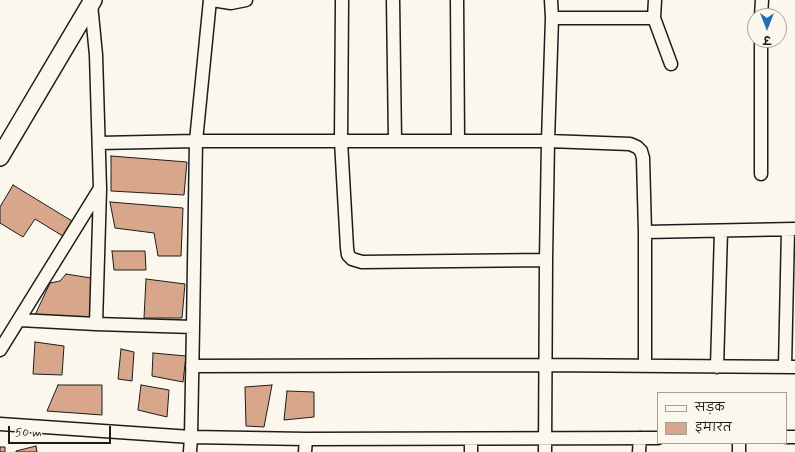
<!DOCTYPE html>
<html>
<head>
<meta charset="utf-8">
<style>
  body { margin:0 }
  #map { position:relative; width:795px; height:452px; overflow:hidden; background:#fbf7ec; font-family:Mynerve,"Playpen Sans Deva",sans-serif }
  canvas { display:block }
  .legend { position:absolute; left:657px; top:392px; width:130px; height:52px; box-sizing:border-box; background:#fbf7ec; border:1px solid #a29f99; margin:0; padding:5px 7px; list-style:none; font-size:12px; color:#1c1c1c }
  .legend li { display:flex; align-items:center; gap:8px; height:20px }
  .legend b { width:20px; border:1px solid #a29f99 }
  .north { position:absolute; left:747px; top:8px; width:40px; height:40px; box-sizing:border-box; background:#fbf7ec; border:1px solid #a29f99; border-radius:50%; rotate:180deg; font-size:11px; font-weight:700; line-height:16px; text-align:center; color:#1c1c1c }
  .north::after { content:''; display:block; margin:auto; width:14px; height:18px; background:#1f6fb2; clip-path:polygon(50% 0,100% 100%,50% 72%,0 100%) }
  .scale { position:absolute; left:8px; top:426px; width:103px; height:18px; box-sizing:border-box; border:2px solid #1c1c1c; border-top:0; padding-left:5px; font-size:12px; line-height:14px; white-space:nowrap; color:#1c1c1c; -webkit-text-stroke:3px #fbf7ec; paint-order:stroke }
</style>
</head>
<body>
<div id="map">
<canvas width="795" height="452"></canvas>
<ul class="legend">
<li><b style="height:5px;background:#fbf7ec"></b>सड़क</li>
<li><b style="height:11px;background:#d8a68b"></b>इमारत</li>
</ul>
<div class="north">उ</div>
<div class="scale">50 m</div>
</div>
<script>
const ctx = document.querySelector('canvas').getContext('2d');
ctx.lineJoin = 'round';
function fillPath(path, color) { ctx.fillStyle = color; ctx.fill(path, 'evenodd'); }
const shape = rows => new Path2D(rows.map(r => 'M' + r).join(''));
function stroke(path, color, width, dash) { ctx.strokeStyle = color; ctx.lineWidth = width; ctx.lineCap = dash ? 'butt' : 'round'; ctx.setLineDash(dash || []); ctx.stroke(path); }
const building = shape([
  [111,156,187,162,184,195,111,191,111,156],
  [13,185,72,221,66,230,70,232,66,238,35,219,23,237,0,223,0,207,13,185],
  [110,202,183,208,181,256,158,256,154,233,115,228,110,202],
  [112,251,145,251,146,270,114,270,112,251],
  [66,274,91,278,90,318,35,315,50,283,60,281,66,274],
  [146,279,185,284,182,318,144,318,146,279],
  [35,342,64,346,62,375,33,374,35,342],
  [121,349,134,352,132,381,118,379,121,349],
  [153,353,186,356,183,382,152,376,153,353],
  [58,385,102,385,102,415,47,411,58,385],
  [141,385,169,390,167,417,138,410,141,385],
  [272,385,264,427,246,426,245,387,272,385],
  [287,391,314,392,314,417,284,420,287,391],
  [36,446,37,452,16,452,16,451,36,446],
  [0,447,5,447,5,452,0,452,0,447]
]);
fillPath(building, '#d8a68b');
stroke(building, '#1c1c1c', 1);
const street = shape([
  [212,0,231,3,246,0],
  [342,0,341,141,347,248,348,255,352,259,362,262,546,260],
  [393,0,395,141],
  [457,0,458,140],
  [655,0,654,18,671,64],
  [91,4,96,55,100,189,96,324,193,327,191,437,306,439,305,452],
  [761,16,762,0],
  [552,18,654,18],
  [99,143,196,141,548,141,630,144,637,147,641,151,643,158,645,232],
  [761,174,761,40],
  [19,320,96,324],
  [193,327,196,141,210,0],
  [0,350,99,190],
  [192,366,545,365,795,367],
  [645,366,645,232,795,229],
  [717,367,721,231],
  [785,367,788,230],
  [0,424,191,437,190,452],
  [786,437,795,437],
  [306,439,658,438],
  [471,439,471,452],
  [545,452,546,260,548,141,552,18,551,0],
  [639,452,640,438],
  [739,452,739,443]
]);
const secondary = shape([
  [0,157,93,0]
]);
stroke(street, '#1c1c1c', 15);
stroke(secondary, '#1c1c1c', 20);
stroke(street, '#fbf7ec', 12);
stroke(secondary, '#fbf7ec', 17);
</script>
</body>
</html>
